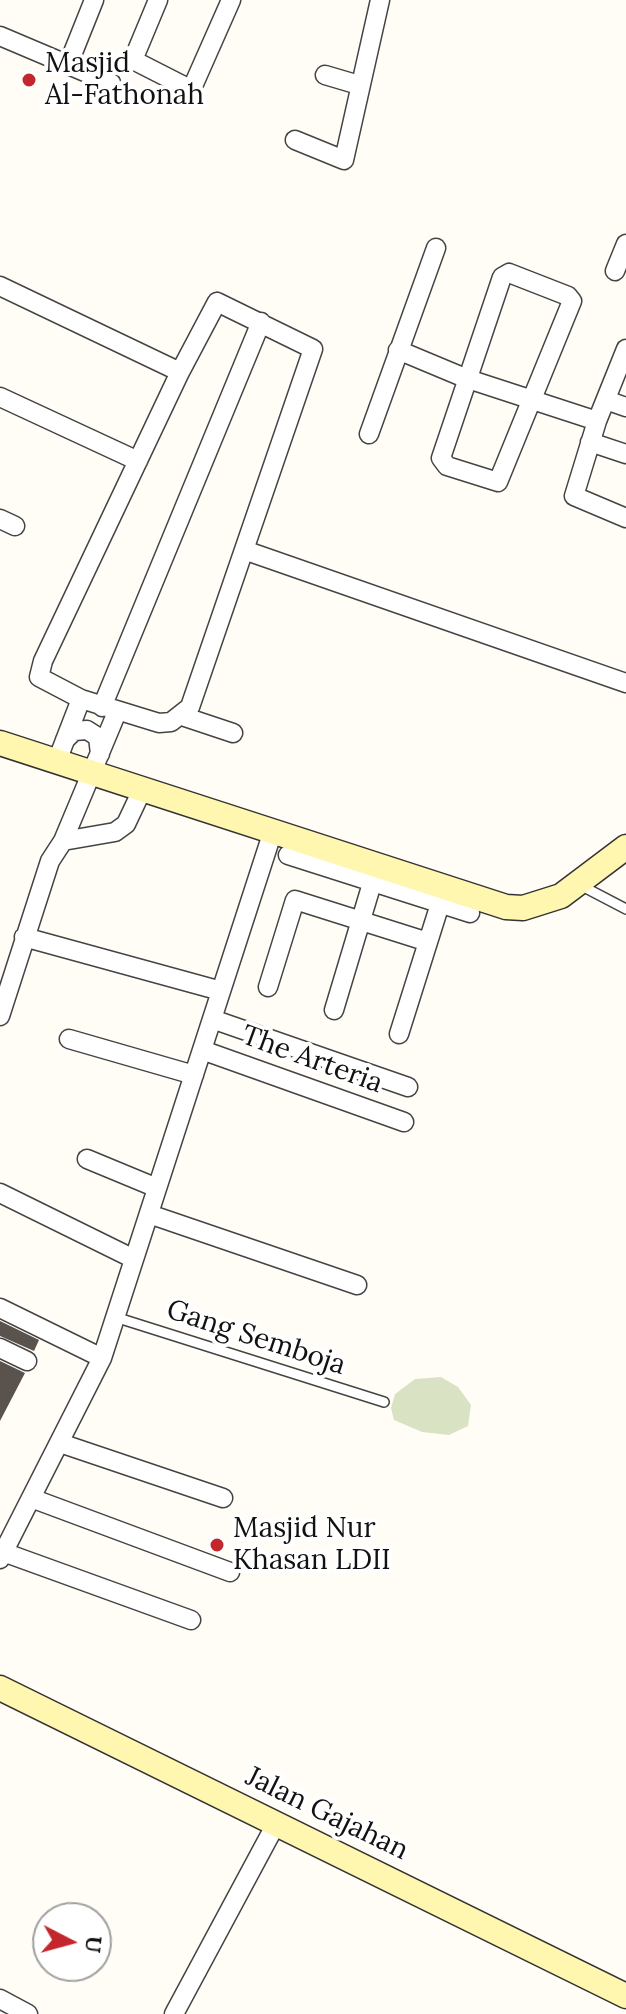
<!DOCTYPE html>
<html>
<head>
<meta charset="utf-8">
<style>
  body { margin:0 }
  #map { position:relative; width:626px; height:2014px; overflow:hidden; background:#fffdf5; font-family:Lora,serif }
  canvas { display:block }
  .north { position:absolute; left:32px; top:1902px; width:80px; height:80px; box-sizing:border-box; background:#fff; border:2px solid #a0a0a0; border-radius:50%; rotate:96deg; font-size:22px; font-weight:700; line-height:32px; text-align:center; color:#111 }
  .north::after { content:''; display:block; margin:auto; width:28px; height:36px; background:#c4262e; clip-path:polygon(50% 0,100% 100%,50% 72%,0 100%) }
</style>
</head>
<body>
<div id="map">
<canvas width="626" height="2014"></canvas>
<div class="north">U</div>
</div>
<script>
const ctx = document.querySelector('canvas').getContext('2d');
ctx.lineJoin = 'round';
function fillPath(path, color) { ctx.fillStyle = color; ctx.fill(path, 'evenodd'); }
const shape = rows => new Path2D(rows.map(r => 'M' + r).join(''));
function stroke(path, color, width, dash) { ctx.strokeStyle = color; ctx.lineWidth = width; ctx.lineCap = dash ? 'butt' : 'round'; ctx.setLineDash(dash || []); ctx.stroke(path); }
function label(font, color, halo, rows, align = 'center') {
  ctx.font = font + ' Lora,serif'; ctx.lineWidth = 8; ctx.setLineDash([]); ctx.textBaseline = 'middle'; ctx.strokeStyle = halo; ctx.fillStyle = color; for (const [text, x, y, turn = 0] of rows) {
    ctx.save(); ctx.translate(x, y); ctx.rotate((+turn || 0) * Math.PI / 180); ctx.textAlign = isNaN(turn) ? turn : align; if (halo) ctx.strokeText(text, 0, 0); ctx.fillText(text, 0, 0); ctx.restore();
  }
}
fillPath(shape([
  [441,1377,458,1387,471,1405,468,1426,449,1435,422,1432,394,1420,391,1408,395,1394,415,1379]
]), '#d9e3c4');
fillPath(shape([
  [0,1321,39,1340,34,1351,0,1336],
  [0,1361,25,1373,0,1421]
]), '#5a524d');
const lane = shape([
  [580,885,626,909],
  [115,1317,384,1402]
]);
const street = shape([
  [158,0,133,60,188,88,193,86,231,0],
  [0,36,111,83],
  [68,65,94,0],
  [325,75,359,85],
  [295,140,344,160,380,0],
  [615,271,626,244],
  [509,273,568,296,572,301,498,482,447,466,441,458,502,277,509,273],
  [0,286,180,372],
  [217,302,313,349,190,707,171,722,159,723,81,699,39,677,43,661,180,372,217,302],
  [626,349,597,421,574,496,626,518],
  [398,350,465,378,597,421],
  [0,397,138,461],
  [606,400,626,407],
  [369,434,436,248],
  [590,442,626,454],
  [0,519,15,526],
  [244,550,626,683],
  [102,707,261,322],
  [182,716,233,733],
  [65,740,74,731,87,730,98,737,100,754],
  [57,761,81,699],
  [63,841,115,832,126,824,143,788],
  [288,855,470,913],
  [24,937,221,991],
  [268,987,295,900,428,942],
  [334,1010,376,870],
  [0,1016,50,861,63,841,117,712],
  [212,1019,408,1087],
  [399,1034,440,904],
  [69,1039,194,1075],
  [202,1050,404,1122],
  [87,1159,157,1188],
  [0,1193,134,1259],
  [149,1214,357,1285],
  [0,1308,102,1358],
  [0,1348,27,1361],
  [60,1443,223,1498],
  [31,1498,230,1572],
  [3,1552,191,1620],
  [0,1559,102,1358,272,834],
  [0,1999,28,2014],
  [174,2014,277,1822]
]);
const secondary = shape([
  [0,743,506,907,523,908,561,896,626,847],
  [0,1688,626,1996]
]);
stroke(lane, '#444', 12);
stroke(street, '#444', 21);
stroke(secondary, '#333', 27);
stroke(lane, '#fff', 9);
stroke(street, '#fff', 18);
stroke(secondary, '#fff6b0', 24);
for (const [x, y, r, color] of [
  [29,80,8,"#c4262e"],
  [217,1545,8,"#c4262e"]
]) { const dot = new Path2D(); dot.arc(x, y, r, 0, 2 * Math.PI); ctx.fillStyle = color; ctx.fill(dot); stroke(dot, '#fff', 3); }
label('28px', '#111', '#fff', [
  ["Masjid",45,64],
  ["Al-Fathonah",45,96],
  ["Masjid Nur",233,1529],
  ["Khasan LDII",233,1561]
], 'left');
label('28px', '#111', '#fff', [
  ["The Arteria",312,1060,20],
  ["Gang Semboja",256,1338,18],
  ["Jalan Gajahan",327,1814,26]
]);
</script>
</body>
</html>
